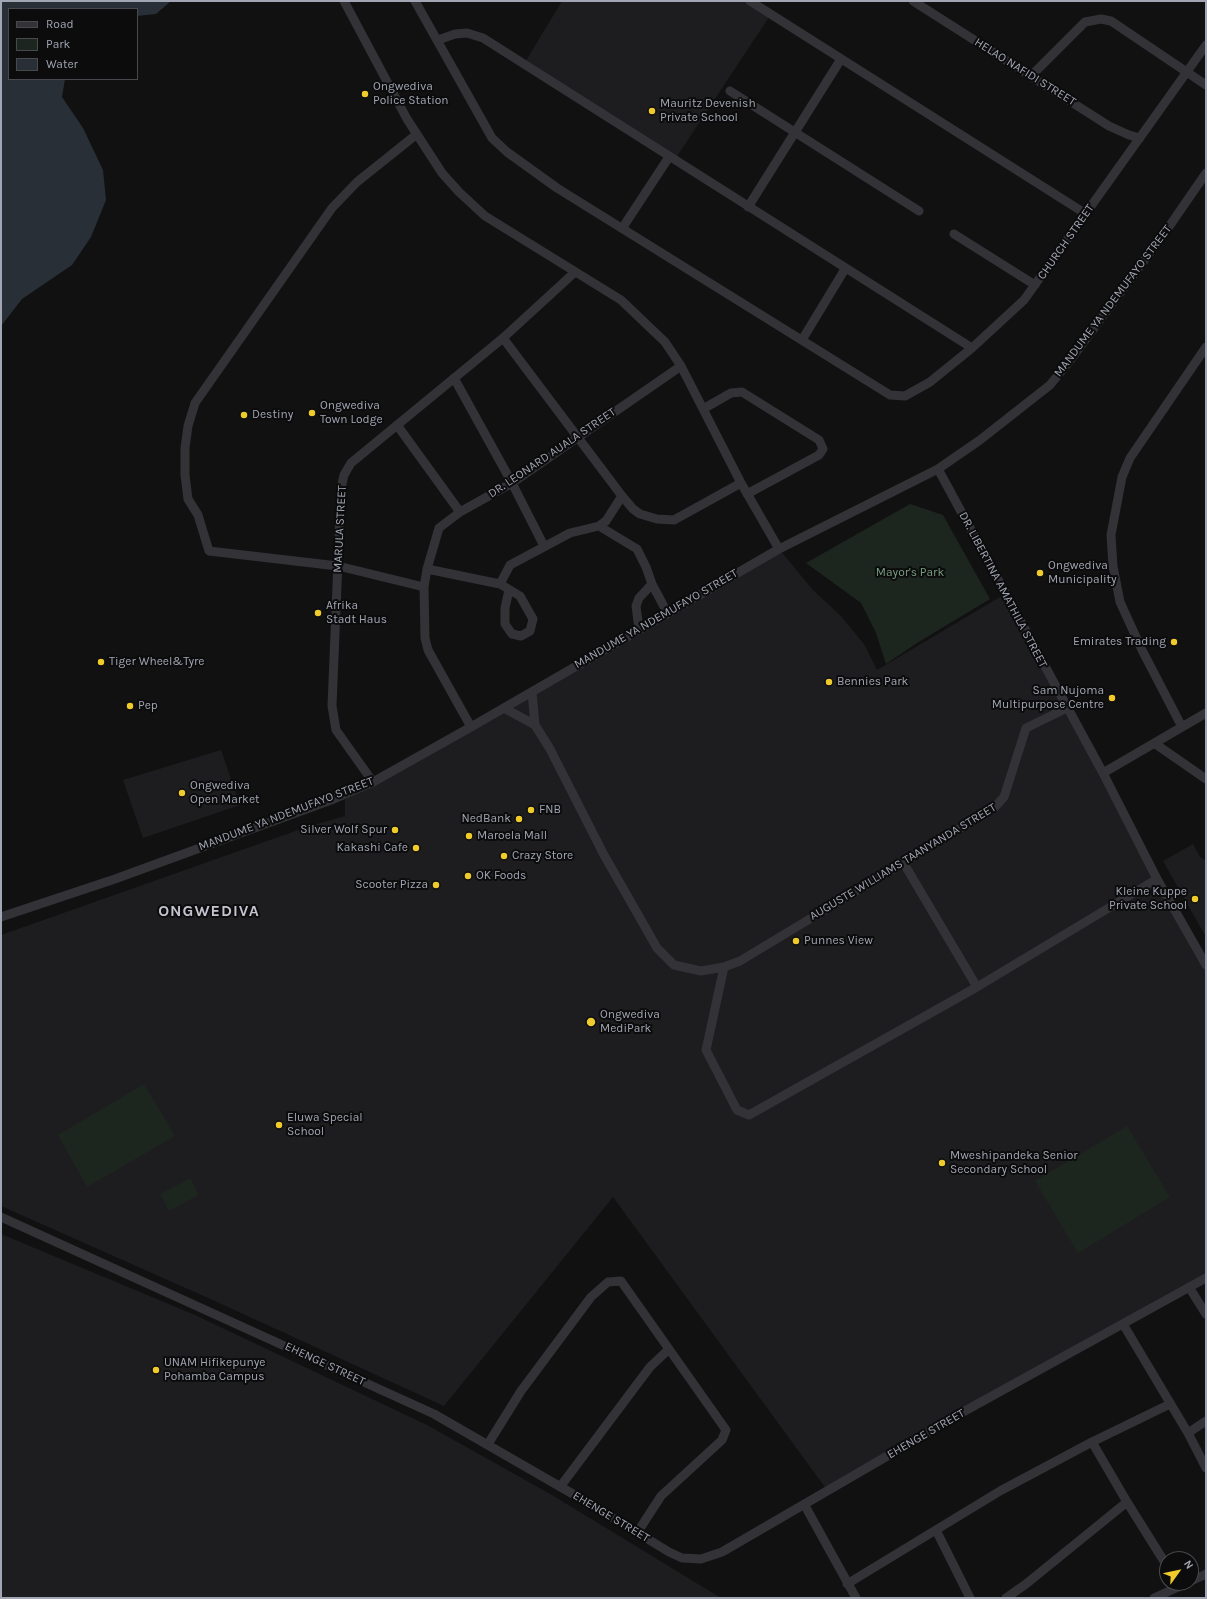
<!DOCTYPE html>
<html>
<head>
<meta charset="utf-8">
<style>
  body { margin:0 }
  #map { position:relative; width:1207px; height:1599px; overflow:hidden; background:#111112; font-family:Karla,sans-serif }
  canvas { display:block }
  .frame { position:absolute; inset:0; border:2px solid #a2a5b3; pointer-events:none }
  .legend { position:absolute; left:8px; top:8px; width:130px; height:72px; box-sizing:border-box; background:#0c0c0d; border:1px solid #48494f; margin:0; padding:5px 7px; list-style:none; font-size:12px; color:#a2a5b3 }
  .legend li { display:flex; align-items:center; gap:8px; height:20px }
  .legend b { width:20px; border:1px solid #48494f }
  .north { position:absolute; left:1159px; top:1551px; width:40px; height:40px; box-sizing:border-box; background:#0c0c0d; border:1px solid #48494f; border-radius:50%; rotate:57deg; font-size:11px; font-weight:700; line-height:16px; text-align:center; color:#a2a5b3 }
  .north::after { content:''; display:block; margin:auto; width:14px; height:18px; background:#efcc2c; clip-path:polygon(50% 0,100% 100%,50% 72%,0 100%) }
</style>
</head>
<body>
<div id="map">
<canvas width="1207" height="1599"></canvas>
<div class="frame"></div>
<ul class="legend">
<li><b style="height:5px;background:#323237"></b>Road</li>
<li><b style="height:11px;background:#1d251f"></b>Park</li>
<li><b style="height:11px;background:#292f37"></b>Water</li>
</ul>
<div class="north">N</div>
</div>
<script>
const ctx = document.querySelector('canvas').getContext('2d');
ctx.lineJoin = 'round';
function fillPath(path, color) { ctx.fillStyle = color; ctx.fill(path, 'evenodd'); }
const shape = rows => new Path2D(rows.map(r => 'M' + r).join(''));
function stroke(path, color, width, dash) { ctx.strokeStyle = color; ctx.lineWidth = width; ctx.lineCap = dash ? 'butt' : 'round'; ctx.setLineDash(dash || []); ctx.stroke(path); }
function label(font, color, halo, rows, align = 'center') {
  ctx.font = font + ' Karla,sans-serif'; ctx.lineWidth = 4; ctx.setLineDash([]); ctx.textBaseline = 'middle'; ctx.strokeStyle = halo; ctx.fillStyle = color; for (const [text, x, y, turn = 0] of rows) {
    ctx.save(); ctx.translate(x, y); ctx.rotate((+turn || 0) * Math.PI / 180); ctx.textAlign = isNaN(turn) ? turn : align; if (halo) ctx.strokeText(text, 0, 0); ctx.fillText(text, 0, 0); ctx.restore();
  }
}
fillPath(shape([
  [562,1,750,1,771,14,674,161,524,64],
  [779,549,813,590,841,616,864,644,877,670,1005,594,1206,965,1206,1278,827,1490,613,1197,444,1406,217,1302,1,1206,1,935,304,828,345,816,345,793],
  [221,750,240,805,143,838,123,780],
  [1193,844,1200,857,1206,861,1206,937,1163,861],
  [1,1234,195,1315,427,1425,552,1495,721,1598,1,1598]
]), '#1d1d1f');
fillPath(shape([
  [910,504,943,515,990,599,917,643,886,664,876,633,861,603,806,563],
  [144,1084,175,1136,87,1187,58,1135],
  [1127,1126,1170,1197,1078,1253,1035,1181],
  [190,1178,199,1195,169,1211,160,1194]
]), '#1d251f');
fillPath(shape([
  [1,1,171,1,156,14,137,16,137,9,9,9,9,79,65,79,62,97,83,128,103,170,106,200,91,237,72,265,22,299,1,326]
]), '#292f37');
stroke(shape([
  [344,1,407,119,442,173,459,192,485,216,621,300,665,342,681,366,741,483,779,549],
  [415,1,492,138,507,152,557,188,890,395,905,396,930,382,972,348,1024,300,1206,45],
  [750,1,1086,214],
  [913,1,1109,126,1129,135,1140,138],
  [438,40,455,34,467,33,483,38,972,348],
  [1031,76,1085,22,1101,19,1111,21,1206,85],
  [730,91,919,211],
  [417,134,357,182,332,208,195,403,188,426,185,448,185,475,188,499,198,515,209,551,338,566,424,587],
  [748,207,841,59],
  [623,227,669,157],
  [954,234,1035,285],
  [503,338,622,496,633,509,640,514,657,519,674,520,741,483],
  [802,340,845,269],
  [454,378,512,483,544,546],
  [703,409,731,393,742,392,819,440,823,449,819,455,747,494],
  [397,425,460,512],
  [938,469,1103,773,1157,879,1206,965],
  [599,526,637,549,646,567,652,584,667,612],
  [427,569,500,584,520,596,533,619,530,631,521,636,512,634,505,624,505,608,509,590],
  [500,584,510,565,570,533,599,526,606,521,622,496],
  [639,629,636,606,639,598,652,584],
  [532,692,535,725,550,749,604,855,657,948,674,965,701,971,724,967,740,961,994,808,1004,797,1026,728,1067,708],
  [504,708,535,725],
  [471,727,428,650,425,638,424,587,427,569,439,528,460,512,512,483,681,366],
  [1182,727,1142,650,1120,602,1113,566,1111,535,1122,477,1130,458,1206,347],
  [1154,743,1206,779],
  [1103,773,1206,713],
  [373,782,336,730,332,706,341,489,344,475,351,463,503,338,575,272],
  [903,862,977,987],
  [1,917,115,879,331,800,373,782,471,727,779,549,938,469,980,440,1050,385,1068,363,1166,231,1206,173],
  [724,967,706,1050,737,1110,749,1115,977,987,1157,879],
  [1,1217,434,1414,592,1505,669,1552,682,1558,701,1559,722,1552,963,1412,1206,1278],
  [1189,1287,1206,1314],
  [1123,1324,1188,1433,1206,1468],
  [1188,1433,1206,1421],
  [488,1444,521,1391,591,1297,608,1282,621,1281,726,1430,722,1440,661,1496,637,1533],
  [560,1487,650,1367,669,1349],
  [1127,1502,1167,1566],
  [804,1504,856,1598],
  [936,1530,970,1598],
  [1191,1581,1206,1574],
  [847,1584,1000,1491,1092,1442,1170,1404],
  [1006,1598,1026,1584,1127,1502,1092,1442],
  [1154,1598,1187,1583]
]), '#323237', 9);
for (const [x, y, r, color] of [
  [365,94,4,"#efcc2c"],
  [652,111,4,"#efcc2c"],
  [312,413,4,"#efcc2c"],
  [244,415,4,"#efcc2c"],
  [1040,573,4,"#efcc2c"],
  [318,613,4,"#efcc2c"],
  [1174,642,4,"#efcc2c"],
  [101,662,4,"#efcc2c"],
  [829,682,4,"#efcc2c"],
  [1112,698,4,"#efcc2c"],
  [130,706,4,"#efcc2c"],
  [182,793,4,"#efcc2c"],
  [531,810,4,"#efcc2c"],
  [519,819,4,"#efcc2c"],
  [395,830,4,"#efcc2c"],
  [469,836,4,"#efcc2c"],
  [416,848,4,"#efcc2c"],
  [504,856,4,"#efcc2c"],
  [468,876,4,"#efcc2c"],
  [436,885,4,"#efcc2c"],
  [1195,899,4,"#efcc2c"],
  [796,941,4,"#efcc2c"],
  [591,1022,5,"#efcc2c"],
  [279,1125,4,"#efcc2c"],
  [942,1163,4,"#efcc2c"],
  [156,1370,4,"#efcc2c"]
]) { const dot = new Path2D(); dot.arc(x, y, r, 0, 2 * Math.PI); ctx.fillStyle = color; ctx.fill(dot); stroke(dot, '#0c0c0d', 1.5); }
label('12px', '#a2a5b3', '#0c0c0d', [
  ["HELAO NAFIDI STREET",1025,72,32],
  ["CHURCH STREET",1066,242,-55],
  ["MANDUME YA NDEMUFAYO STREET",1113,301,-53],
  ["DR. LEONARD AUALA STREET",552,453,-34],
  ["MARULA STREET",340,529,-87],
  ["DR. LIBERTINA AMATHILA STREET",1003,590,62],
  ["MANDUME YA NDEMUFAYO STREET",656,619,-30],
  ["MANDUME YA NDEMUFAYO STREET",286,814,-21],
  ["AUGUSTE WILLIAMS TAANYANDA STREET",903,862,-31],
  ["EHENGE STREET",325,1364,25],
  ["EHENGE STREET",926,1434,-30],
  ["EHENGE STREET",611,1517,31]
]);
label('12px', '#a2a5b3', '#0c0c0d', [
  ["Ongwediva",373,87],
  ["Police Station",373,101],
  ["Mauritz Devenish",660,104],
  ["Private School",660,118],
  ["Ongwediva",320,406],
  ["Town Lodge",320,420],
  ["Destiny",252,415],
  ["Ongwediva",1048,566],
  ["Municipality",1048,580],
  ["Afrika",326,606],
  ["Stadt Haus",326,620],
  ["Emirates Trading",1166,642,"right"],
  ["Tiger Wheel&Tyre",109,662],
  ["Bennies Park",837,682],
  ["Sam Nujoma",1104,691,"right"],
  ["Multipurpose Centre",1104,705,"right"],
  ["Pep",138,706],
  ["Ongwediva",190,786],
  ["Open Market",190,800],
  ["FNB",539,810],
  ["NedBank",511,819,"right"],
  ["Silver Wolf Spur",387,830,"right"],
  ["Maroela Mall",477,836],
  ["Kakashi Cafe",408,848,"right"],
  ["Crazy Store",512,856],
  ["OK Foods",476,876],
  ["Scooter Pizza",428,885,"right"],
  ["Kleine Kuppe",1187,892,"right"],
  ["Private School",1187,906,"right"],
  ["Punnes View",804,941],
  ["Ongwediva",600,1015],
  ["MediPark",600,1029],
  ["Eluwa Special",287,1118],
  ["School",287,1132],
  ["Mweshipandeka Senior",950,1156],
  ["Secondary School",950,1170],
  ["UNAM Hifikepunye",164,1363],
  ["Pohamba Campus",164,1377]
], 'left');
label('12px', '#799e81', '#0c0c0d', [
  ["Mayor's Park",910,573]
]);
ctx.letterSpacing = '1px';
label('bold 16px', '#c3c4cf', '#0c0c0d', [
  ["ONGWEDIVA",209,911]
]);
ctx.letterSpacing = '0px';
</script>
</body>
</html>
